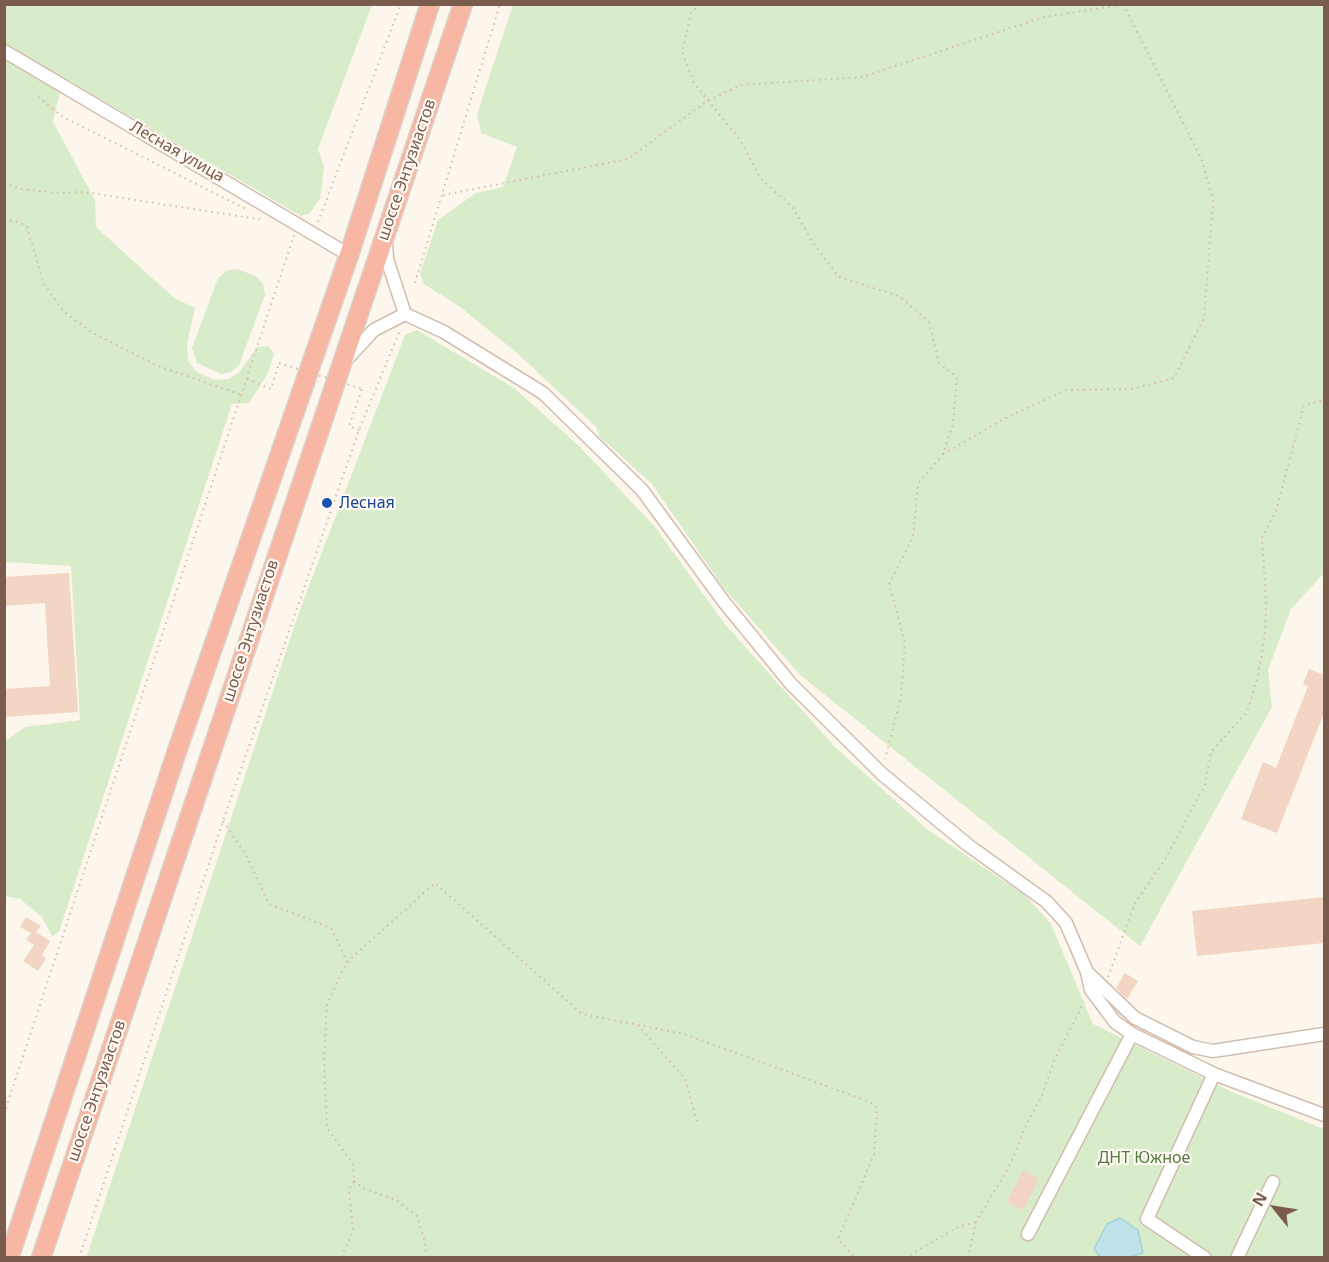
<!DOCTYPE html>
<html>
<head>
<meta charset="utf-8">
<style>
  body { margin:0 }
  #map { position:relative; width:1329px; height:1262px; overflow:hidden; background:#fdf6ec; font-family:"Noto Sans",sans-serif }
  canvas { display:block }
  .frame { position:absolute; inset:0; border:6px solid #7a5c4d; pointer-events:none }
  .north { position:absolute; left:1245px; top:1178px; width:60px; height:60px; -webkit-text-stroke:4px #fffaf3; paint-order:stroke; rotate:300deg; font-size:16px; font-weight:700; line-height:24px; text-align:center; color:#7a5c4d }
  .north::after { content:''; display:block; margin:auto; width:21px; height:27px; background:#7a5c4d; clip-path:polygon(50% 0,100% 100%,50% 72%,0 100%) }
</style>
</head>
<body>
<div id="map">
<canvas width="1329" height="1262"></canvas>
<div class="frame"></div>
<div class="north">N</div>
</div>
<script>
const ctx = document.querySelector('canvas').getContext('2d');
ctx.lineJoin = 'round';
function fillPath(path, color) { ctx.fillStyle = color; ctx.fill(path, 'evenodd'); }
const shape = rows => new Path2D(rows.map(r => 'M' + r).join(''));
function stroke(path, color, width, dash) { ctx.strokeStyle = color; ctx.lineWidth = width; ctx.lineCap = dash ? 'butt' : 'round'; ctx.setLineDash(dash || []); ctx.stroke(path); }
function label(font, color, halo, rows, align = 'center') {
  ctx.font = font + ' "Noto Sans",sans-serif'; ctx.lineWidth = 4.5; ctx.setLineDash([]); ctx.textBaseline = 'middle'; ctx.strokeStyle = halo; ctx.fillStyle = color; for (const [text, x, y, turn = 0] of rows) {
    ctx.save(); ctx.translate(x, y); ctx.rotate((+turn || 0) * Math.PI / 180); ctx.textAlign = isNaN(turn) ? turn : align; if (halo) ctx.strokeText(text, 0, 0); ctx.fillText(text, 0, 0); ctx.restore();
  }
}
fillPath(shape([
  [5,5,372,5,318,149,324,167,320,199,309,214,301,216,68,80,60,92,53,122,95,200,96,227,173,297,195,308,187,344,188,361,197,372,215,380,229,379,240,371,257,347,268,346,274,354,268,373,249,403,232,404,59,932,52,936,42,917,20,899,5,896,4,742,25,727,80,720,71,566,5,562],
  [513,5,1324,5,1324,573,1291,609,1268,670,1272,707,1140,946,800,675,723,587,652,484,600,437,596,427,516,352,460,307,424,284,420,273,438,220,476,193,503,187,517,147,481,133,477,114],
  [237,269,256,276,263,284,265,295,239,365,231,372,221,374,197,363,192,348,218,278,226,271],
  [417,330,514,388,580,447,655,527,724,623,836,748,928,830,1025,895,1051,924,1093,1024,1232,1092,1324,1129,1324,1257,86,1258,299,612,405,335]
]), '#d8ecc9');
const water = shape([
  [1120,1218,1138,1230,1143,1253,1130,1257,1100,1257,1094,1249,1107,1224,1120,1218]
]);
fillPath(water, '#bfe3e8');
stroke(water, '#a5d3da', 1.5);
fillPath(shape([
  [69,573,78,712,4,717,4,689,50,686,45,603,4,606,4,577],
  [1309,669,1324,675,1324,713,1277,833,1241,819,1263,762,1276,768,1308,686,1303,684],
  [1324,897,1324,943,1197,956,1192,911],
  [26,917,41,926,36,932,50,941,42,955,46,958,38,971,23,961,34,945,26,940,31,933,20,927],
  [1125,973,1138,981,1127,999,1116,988],
  [1023,1170,1036,1177,1038,1181,1023,1210,1007,1202]
]), '#f3d5c3');
const minor = shape([
  [4,51,349,255],
  [386,242,387,259,405,314,444,332,543,393,642,490,724,602,791,684,882,774,968,845,1047,902,1066,923,1087,972,1091,990,1115,1022,1132,1034,1214,1074,1324,1115],
  [348,358,374,330,405,314],
  [1088,973,1135,1018,1193,1047,1213,1051,1324,1034],
  [1028,1234,1132,1034],
  [1205,1258,1147,1219,1214,1074],
  [1237,1258,1273,1182]
]);
const highway = shape([
  [9,1258,177,751,349,255,430,4],
  [41,1258,463,4]
]);
stroke(minor, '#d1beb0', 15);
stroke(highway, '#dad1cd', 21);
stroke(shape([
  [700,4,691,13,682,52,694,83,740,140,761,179,793,208,813,243,839,277,899,296,929,322,939,363,957,377,953,424,943,454,918,484,913,538,889,584,905,643,901,697,885,759],
  [38,97,63,117,246,209],
  [4,183,21,189,58,193,84,192,264,220],
  [443,195,628,159,707,101,741,85,862,77,1044,17,1128,4],
  [4,220,19,222,27,227,44,284,64,312,93,333,158,366,242,395],
  [318,222,401,4],
  [415,283,500,4],
  [247,379,271,389,279,363],
  [359,430,349,426,362,389],
  [943,454,1006,418,1066,390,1131,389,1174,378,1204,318,1213,201,1202,160,1124,6],
  [223,821,246,855,269,904,331,928,347,962,327,1004,324,1057,327,1128,353,1164,354,1181,349,1190,353,1231,341,1258],
  [347,962,435,883,582,1014,684,1034,870,1102,877,1108,874,1155,838,1239,855,1258],
  [1108,977,1135,903,1164,861,1205,785,1211,752,1247,712,1258,675,1265,635,1266,604,1262,538,1276,511,1304,405,1322,401,1324,395],
  [638,1025,685,1079,697,1122],
  [4,1114,294,235],
  [354,1181,363,1188,396,1200,417,1216,425,1242,426,1258],
  [79,1258,223,821,359,430,400,330],
  [905,1258,958,1227,976,1222],
  [968,1258,976,1222,1010,1165,1026,1125,1041,1098,1054,1061,1084,1002]
]), '#d9b8a5', 2, [1.5, 4.5]);
stroke(minor, '#fff', 12);
stroke(highway, '#f7b7a3', 18);
stroke(shape([
  [279,363,362,389]
]), '#d9b8a5', 2, [1.5, 4.5]);
for (const [x, y, r, color] of [
  [327,503,6,"#1a4fb4"]
]) { const dot = new Path2D(); dot.arc(x, y, r, 0, 2 * Math.PI); ctx.fillStyle = color; ctx.fill(dot); stroke(dot, '#fffaf3', 2); }
label('16px', '#7a5c4d', '#fffaf3', [
  ["Лесная улица",177,152,30],
  ["шоссе Энтузиастов",407,170,-71],
  ["шоссе Энтузиастов",251,631,-72],
  ["шоссе Энтузиастов",97,1091,-71]
]);
label('16px', '#164399', '#fffaf3', [
  ["Лесная",339,503]
], 'left');
label('16px', '#537a41', '#fffaf3', [
  ["ДНТ Южное",1144,1158]
]);
</script>
</body>
</html>
